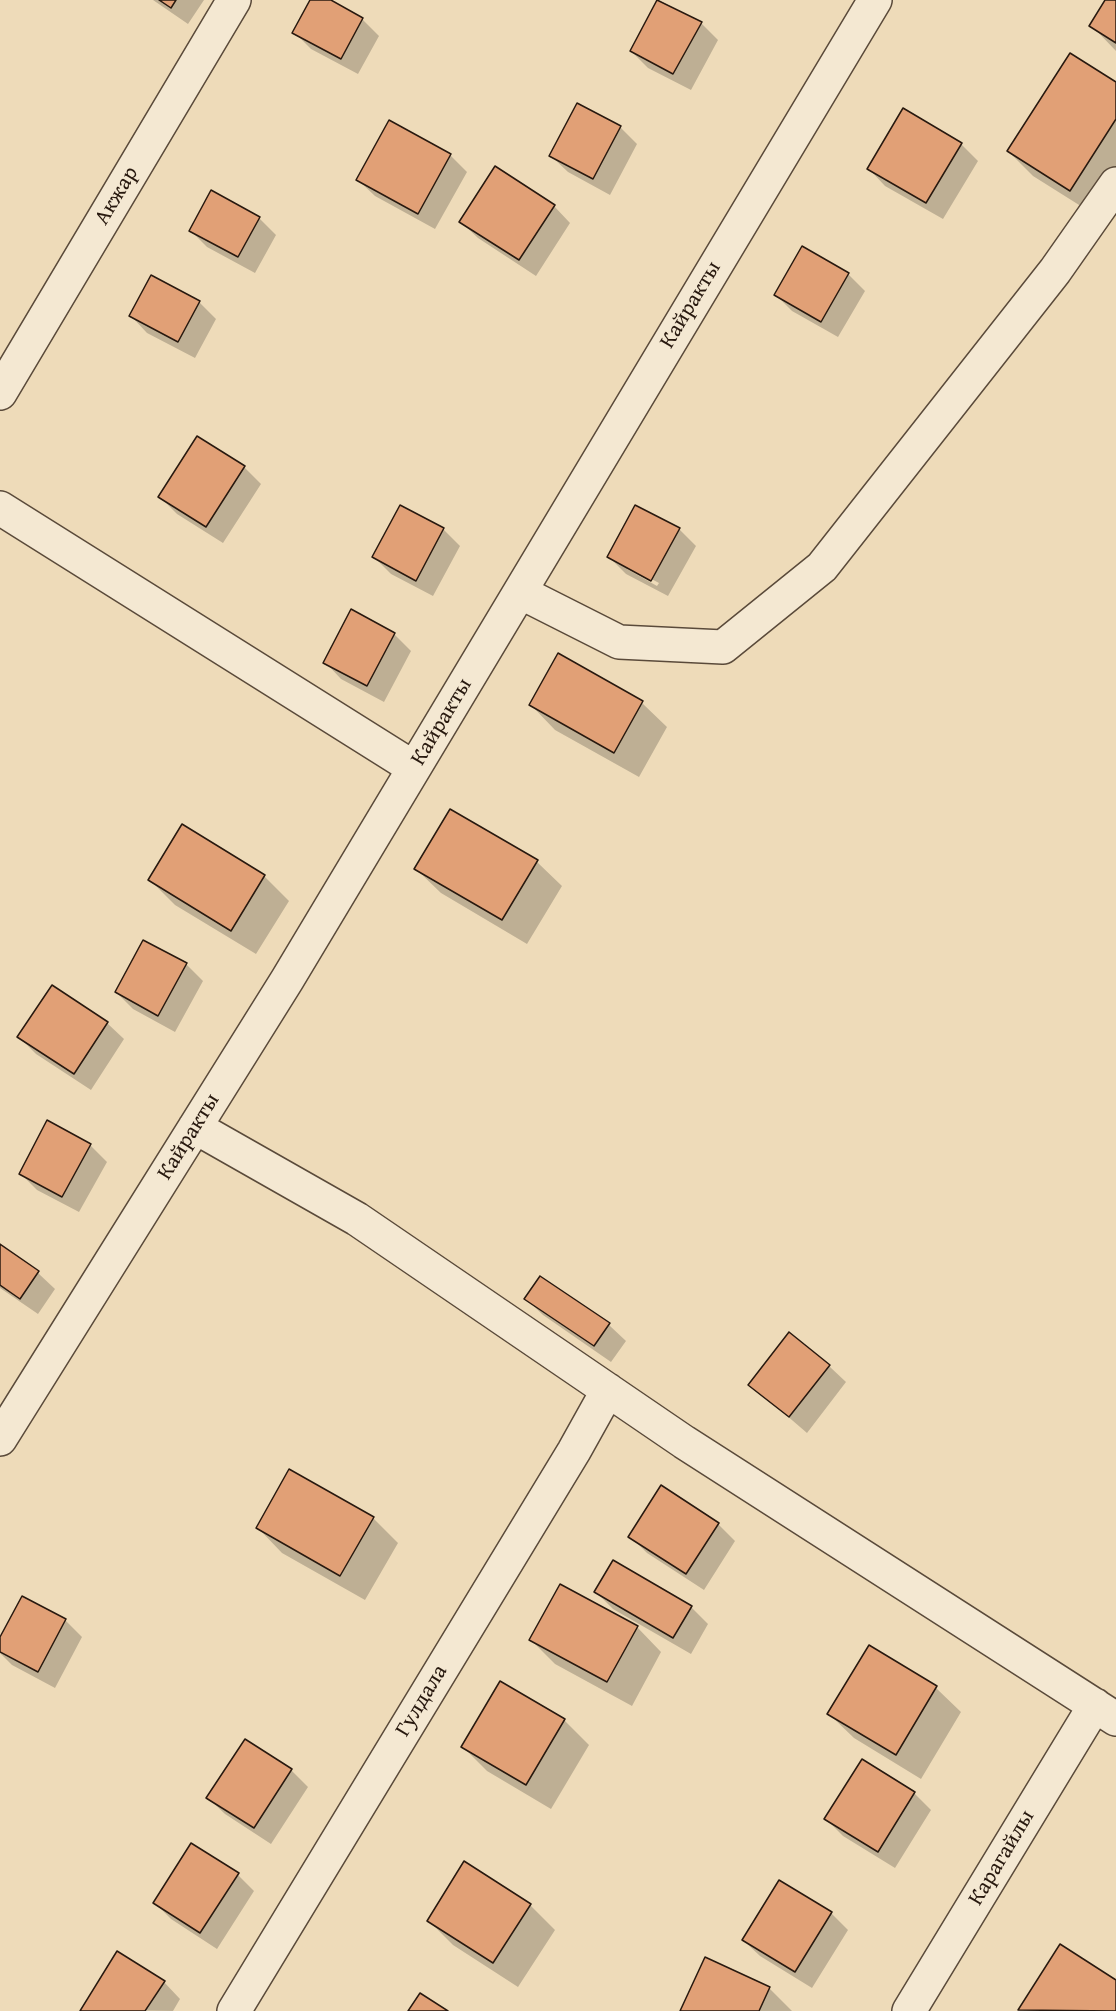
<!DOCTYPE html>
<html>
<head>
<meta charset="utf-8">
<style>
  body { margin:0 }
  canvas { display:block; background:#eedbb9 }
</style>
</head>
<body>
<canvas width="1116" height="2011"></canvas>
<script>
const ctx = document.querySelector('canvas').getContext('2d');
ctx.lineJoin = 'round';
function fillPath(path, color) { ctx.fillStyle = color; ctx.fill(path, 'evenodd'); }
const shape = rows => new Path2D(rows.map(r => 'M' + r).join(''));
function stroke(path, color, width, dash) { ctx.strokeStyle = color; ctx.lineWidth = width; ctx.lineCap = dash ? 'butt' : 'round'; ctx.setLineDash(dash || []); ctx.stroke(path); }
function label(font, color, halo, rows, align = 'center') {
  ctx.font = font + ' "Gentium Book Plus",serif'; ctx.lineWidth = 5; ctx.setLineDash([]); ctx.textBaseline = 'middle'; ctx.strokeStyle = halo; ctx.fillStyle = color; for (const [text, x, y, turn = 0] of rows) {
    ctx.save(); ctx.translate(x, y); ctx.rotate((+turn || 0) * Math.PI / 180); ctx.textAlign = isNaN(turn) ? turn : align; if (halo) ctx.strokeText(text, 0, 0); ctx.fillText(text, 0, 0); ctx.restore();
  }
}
fillPath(shape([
  [153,0,204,0,188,24],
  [311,0,327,0,362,19,379,36,358,74,311,49,294,32],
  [659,0,701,23,718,40,691,90,648,68,631,51],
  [1107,0,1116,0,1116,51,1091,25],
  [1116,84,1116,182,1095,215,1033,176,1008,151],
  [578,105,620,127,637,144,610,195,568,172,551,156],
  [961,144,978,161,943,219,885,186,869,169],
  [450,155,467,172,435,229,375,196,358,180],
  [554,206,570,223,536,276,478,238,461,222],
  [259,218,276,235,255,273,207,247,191,231],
  [848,274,865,291,838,337,792,311,776,295],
  [199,302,216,319,195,358,147,333,131,316],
  [244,467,261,484,223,543,177,514,160,497],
  [401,507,443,529,460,546,433,596,391,574,374,557],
  [679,529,696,546,668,596,626,574,609,557],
  [627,566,659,583,657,586,627,569],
  [394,634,411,651,384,702,341,679,325,662],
  [559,655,642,703,667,727,639,777,555,730,531,705],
  [537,862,562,886,527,944,441,893,416,869],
  [264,876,289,901,256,954,175,905,150,880],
  [186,964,203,981,175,1032,133,1009,116,992],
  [107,1023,124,1039,91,1090,36,1054,19,1037],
  [90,1145,107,1162,79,1212,37,1190,20,1173],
  [0,1246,38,1273,55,1289,38,1314,0,1288],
  [540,1278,609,1325,626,1341,611,1362,543,1315,526,1299],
  [829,1366,846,1382,807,1433,750,1384],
  [661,1487,718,1524,735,1541,704,1590,647,1553,630,1536],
  [373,1518,398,1543,365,1600,282,1553,258,1528],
  [596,1592,691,1607,708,1624,691,1654,613,1609],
  [65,1620,82,1637,55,1688,12,1665,0,1653,0,1640],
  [637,1627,661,1652,632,1706,555,1664,530,1639],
  [869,1647,936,1688,961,1712,921,1779,854,1738,829,1714],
  [500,1683,564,1720,589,1745,551,1809,487,1771,462,1746],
  [291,1770,308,1787,271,1844,225,1814,208,1798],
  [914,1793,931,1810,895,1868,843,1836,826,1819],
  [238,1875,254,1891,217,1949,171,1919,154,1902],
  [779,1882,831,1913,848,1930,812,1988,760,1956,743,1940],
  [530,1905,555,1930,518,1987,453,1945,429,1921],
  [118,1953,164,1982,180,1999,173,2011,81,2010],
  [706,1959,769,1988,792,2011,682,2011],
  [1116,1981,1116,2011,1020,2010]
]), '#0003');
const building = shape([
  [159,0,176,0,171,8,159,0],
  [310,0,331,0,363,18,341,59,292,33,310,0],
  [657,0,702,22,673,74,630,51,657,0],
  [1105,0,1116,0,1116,43,1089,26,1105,0],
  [1070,53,1116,82,1116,119,1070,191,1007,151,1070,53],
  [577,103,621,126,593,179,549,156,577,103],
  [903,108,962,143,926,203,867,169,903,108],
  [389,120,451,154,418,214,356,180,389,120],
  [495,166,555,205,519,260,459,222,495,166],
  [211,190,260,217,238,257,189,231,211,190],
  [802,246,849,273,821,322,774,295,802,246],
  [151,275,200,301,178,342,129,316,151,275],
  [197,436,245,466,206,527,158,497,197,436],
  [400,505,444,528,416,581,372,557,400,505],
  [635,505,680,528,651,581,607,557,635,505],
  [351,609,395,633,367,686,323,663,351,609],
  [558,653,643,701,614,753,529,705,558,653],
  [450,809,538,860,502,920,414,869,450,809],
  [182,824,265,875,231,931,148,880,182,824],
  [143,940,187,963,158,1016,115,992,143,940],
  [52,985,108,1022,74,1074,17,1037,52,985],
  [47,1120,91,1144,62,1197,19,1174,47,1120],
  [0,1244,39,1271,20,1299,0,1285,0,1244],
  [540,1276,610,1323,594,1346,524,1299,540,1276],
  [789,1332,830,1365,789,1417,748,1385,789,1332],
  [289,1469,374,1517,340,1576,256,1528,289,1469],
  [661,1485,719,1523,686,1574,628,1537,661,1485],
  [613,1560,692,1606,673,1638,594,1592,613,1560],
  [560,1584,638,1626,607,1682,529,1640,560,1584],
  [22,1596,66,1619,38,1672,0,1652,0,1637,22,1596],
  [869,1645,937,1686,896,1755,827,1714,869,1645],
  [500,1681,565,1719,526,1785,461,1747,500,1681],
  [245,1739,292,1769,254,1828,206,1798,245,1739],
  [862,1759,915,1792,878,1852,824,1819,862,1759],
  [191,1843,239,1873,200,1933,153,1903,191,1843],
  [464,1861,531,1904,493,1963,427,1921,464,1861],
  [779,1880,832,1912,795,1972,742,1940,779,1880],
  [1060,1944,1116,1980,1116,2011,1018,2010,1060,1944],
  [117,1951,165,1981,145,2011,80,2011,117,1951],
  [705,1957,770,1987,759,2011,680,2011,705,1957],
  [420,1993,448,2011,408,2011,420,1993]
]);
fillPath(building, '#e1a076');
stroke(building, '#28190f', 1.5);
const minor = shape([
  [0,393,234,0],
  [0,508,414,768],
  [520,592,619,642,723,647,822,567,1055,271,1116,184],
  [195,1127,357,1219,684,1442,1116,1719],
  [0,1439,287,980,875,0],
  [234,2011,574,1451,608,1390],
  [909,2011,1095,1705]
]);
stroke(minor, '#5a4a3a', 36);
stroke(minor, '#f4e8d2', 33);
label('22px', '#28190f', '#f4e8d2', [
  ["Акжар",117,196,-59],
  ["Кайракты",691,305,-59],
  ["Кайракты",442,722,-59],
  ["Кайракты",189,1137,-58],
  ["Гулдала",422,1701,-59],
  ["Карагайлы",1002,1858,-59]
]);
</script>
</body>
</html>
